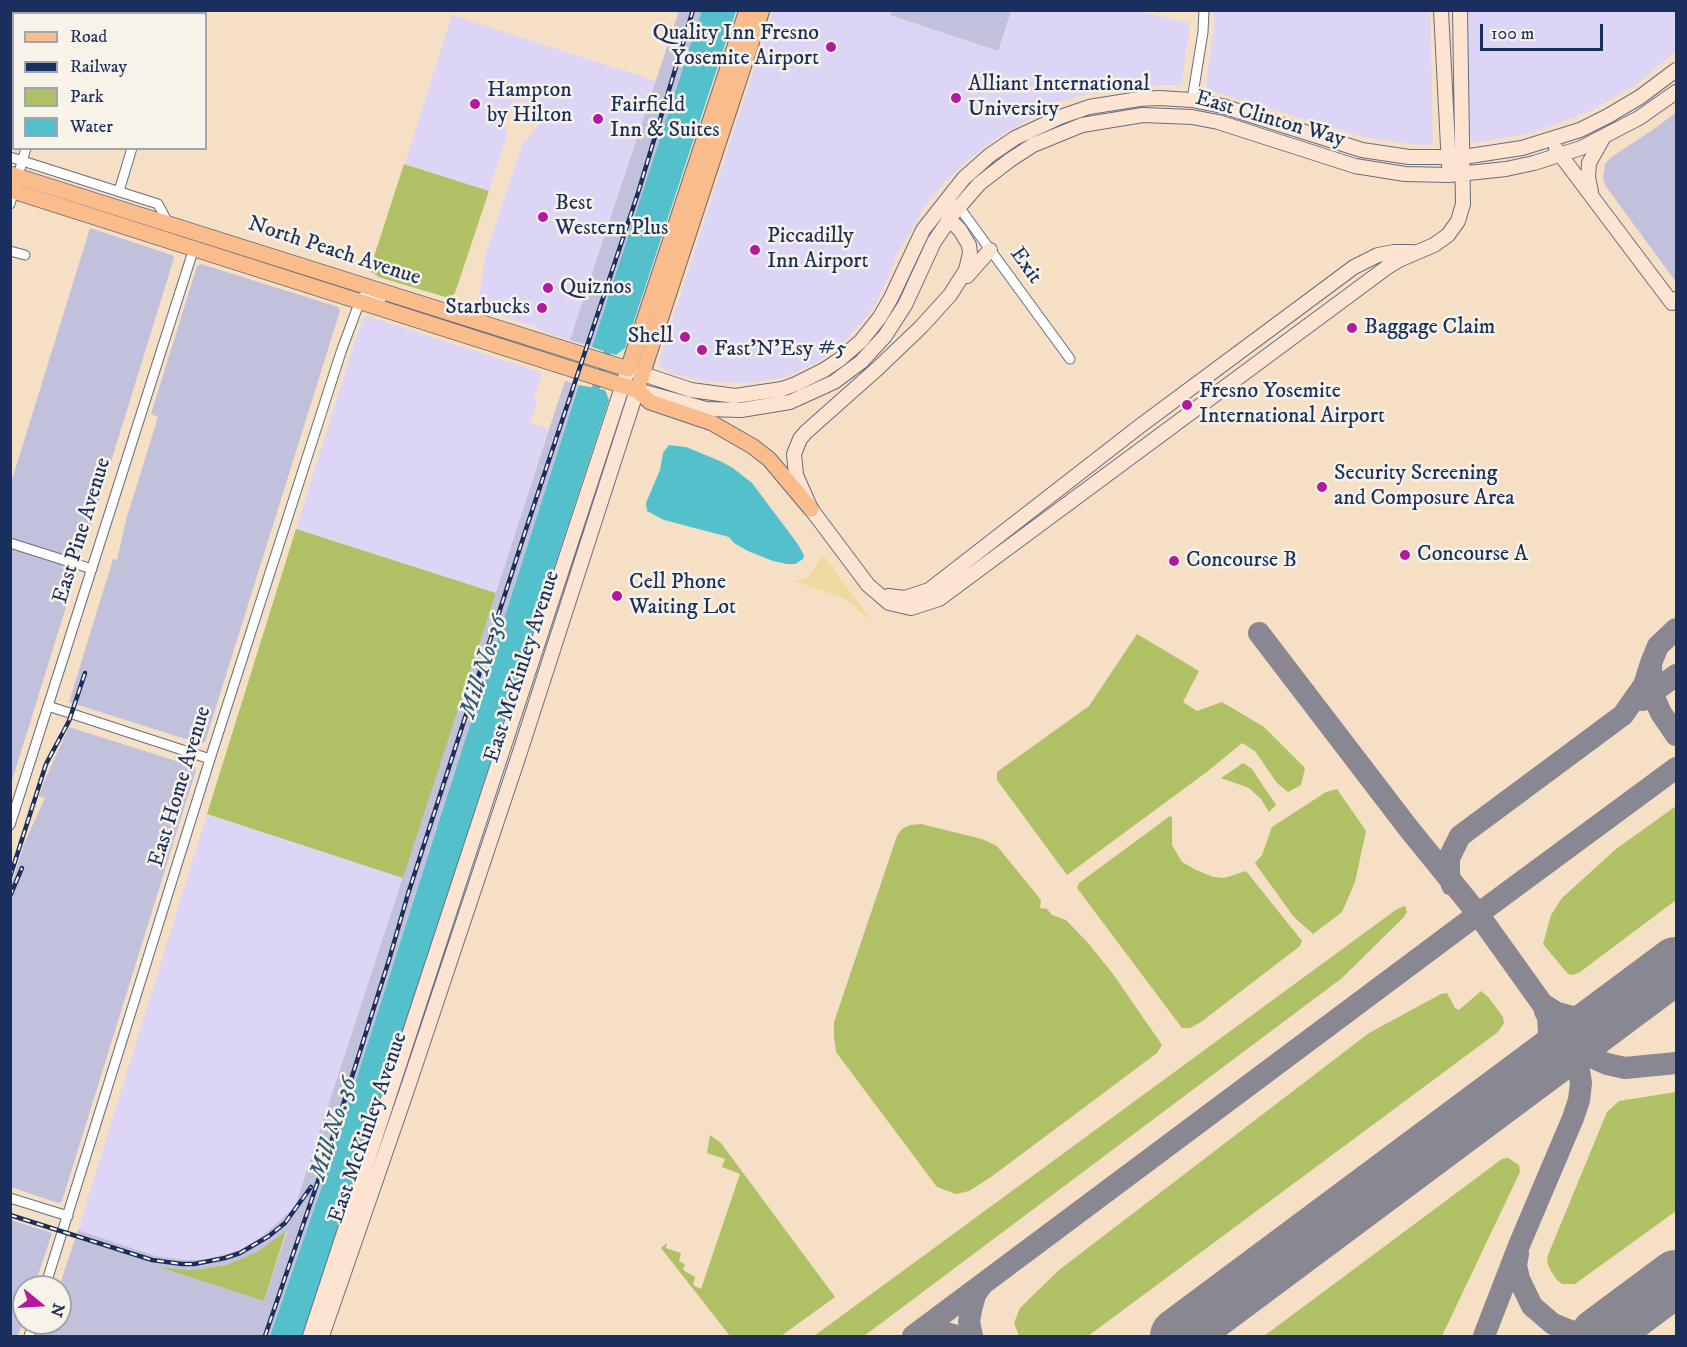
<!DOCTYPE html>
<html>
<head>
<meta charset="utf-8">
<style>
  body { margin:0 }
  #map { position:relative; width:1687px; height:1347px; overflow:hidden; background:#f5dfc5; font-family:"IM FELL DW Pica",serif }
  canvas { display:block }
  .frame { position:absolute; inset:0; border:12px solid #1b2f5e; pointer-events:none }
  .legend { position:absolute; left:12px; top:12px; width:195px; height:138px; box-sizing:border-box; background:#f7f3e8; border:2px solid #9fa5b1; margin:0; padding:8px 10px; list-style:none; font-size:18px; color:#1b2f5e }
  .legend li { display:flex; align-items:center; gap:12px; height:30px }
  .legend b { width:30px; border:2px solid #9fa5b1 }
  .north { position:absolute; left:12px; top:1275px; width:60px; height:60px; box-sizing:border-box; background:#f7f3e8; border:2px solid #9fa5b1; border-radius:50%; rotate:108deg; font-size:16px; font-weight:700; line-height:24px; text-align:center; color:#1b2f5e }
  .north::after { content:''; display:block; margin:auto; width:21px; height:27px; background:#b5179e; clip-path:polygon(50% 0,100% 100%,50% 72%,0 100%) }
  .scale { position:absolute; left:1480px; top:24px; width:123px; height:27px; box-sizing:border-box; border:3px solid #1b2f5e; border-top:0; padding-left:8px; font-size:18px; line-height:21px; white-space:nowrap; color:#1b2f5e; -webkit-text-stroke:4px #f7f3e8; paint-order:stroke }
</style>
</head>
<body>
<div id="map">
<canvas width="1687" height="1347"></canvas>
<div class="frame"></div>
<ul class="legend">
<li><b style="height:8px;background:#f9bc8a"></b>Road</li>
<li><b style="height:8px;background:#1b2f5e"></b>Railway</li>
<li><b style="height:16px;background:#afc164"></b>Park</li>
<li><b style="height:16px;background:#53c0cc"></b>Water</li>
</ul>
<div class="north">N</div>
<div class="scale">100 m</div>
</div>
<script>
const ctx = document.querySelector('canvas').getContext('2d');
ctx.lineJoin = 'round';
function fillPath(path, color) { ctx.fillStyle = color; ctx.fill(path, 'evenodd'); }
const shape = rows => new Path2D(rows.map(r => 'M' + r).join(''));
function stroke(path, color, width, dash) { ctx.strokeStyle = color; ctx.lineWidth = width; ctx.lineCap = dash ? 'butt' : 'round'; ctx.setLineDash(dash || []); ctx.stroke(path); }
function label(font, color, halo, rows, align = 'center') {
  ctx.font = font + ' "IM FELL DW Pica",serif'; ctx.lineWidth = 5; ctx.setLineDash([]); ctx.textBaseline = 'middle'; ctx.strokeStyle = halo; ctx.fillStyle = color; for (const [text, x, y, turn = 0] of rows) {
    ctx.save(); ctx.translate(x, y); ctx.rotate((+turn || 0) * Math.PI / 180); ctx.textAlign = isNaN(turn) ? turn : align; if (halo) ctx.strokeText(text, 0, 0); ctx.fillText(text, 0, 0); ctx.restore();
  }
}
fillPath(shape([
  [773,11,891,11,890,14,997,51,1011,11,1138,11,1190,23,1182,82,1180,85,1136,86,1102,90,1050,104,1032,112,1035,116,996,138,966,162,944,183,925,206,898,253,876,303,861,324,836,349,814,364,785,377,751,383,701,381,668,372,660,366,659,360],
  [1214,11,1430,11,1433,142,1430,145,1420,145,1366,138,1208,90,1206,85,1214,27],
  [1467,11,1676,11,1676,51,1637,84,1588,112,1531,133,1475,143,1470,138],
  [452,15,656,81,570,340,547,333,534,326,497,314,480,312,476,305,481,287,485,256,522,145,539,124,539,113,536,106,522,101,515,102,509,107,504,115,507,135,489,191,405,164],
  [367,316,542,373,534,398,537,403,530,423,549,429,496,593,296,529,362,319],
  [207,814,403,878,295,1207,260,1238,243,1249,207,1259,185,1260,156,1256,78,1230]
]), '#ddd5f6');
fillPath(shape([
  [679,11,702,11,592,347,570,340],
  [891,11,1011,10,1011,11,998,51,890,15],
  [1676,112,1676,282,1605,185,1603,179,1605,164,1610,158,1657,127],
  [90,228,172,255,174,258,83,552,79,554,72,577,74,581,11,784,11,483],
  [201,264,338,307,340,311,205,742,201,744,69,702,113,559,117,560,126,520,158,417,151,414,197,266],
  [565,381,579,385,322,1186,270,1336,43,1336,48,1323,60,1323,59,1287,78,1230,156,1256,185,1260,207,1259,243,1249,260,1238,295,1207],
  [287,1231,264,1301,163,1268,192,1270,226,1265,257,1252],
  [69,727,195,767,196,770,62,1201,58,1203,11,1187,10,889,24,844,45,798,39,796,43,784],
  [11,1220,52,1233,34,1287,24,1287,24,1318,18,1336,11,1336]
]), '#c2c1dc');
fillPath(shape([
  [404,164,489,191,455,293,449,298,378,277,374,273,369,272],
  [296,529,496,593,403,878,207,814],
  [1137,634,1199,671,1183,702,1197,711,1222,702,1264,727,1305,768,1301,785,1288,792,1277,783,1255,751,1242,743,1208,771,1067,875,997,780,997,772,1089,706],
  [1243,763,1252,769,1276,805,1269,812,1261,799,1249,788,1221,778],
  [1337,789,1366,831,1355,882,1342,912,1313,934,1293,916,1255,863,1262,855,1272,827,1326,792],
  [1676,806,1676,900,1580,972,1573,975,1568,974,1543,944,1551,915,1562,898,1616,849],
  [1170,816,1172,817,1172,845,1182,862,1196,870,1213,877,1224,878,1246,871,1302,941,1300,946,1201,1022,1190,1028,1182,1028,1077,888,1079,883],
  [921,824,982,839,997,846,1041,900,1040,908,1047,909,1052,915,1066,920,1089,944,1113,974,1162,1045,1157,1053,991,1177,969,1191,956,1194,937,1187,836,1052,834,1036,834,1022,897,836,902,829,910,825],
  [1405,906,1407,912,1404,917,1342,978,864,1336,814,1336,1397,909],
  [1481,991,1489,998,1503,1017,1504,1023,1498,1032,1088,1336,1019,1336,1014,1323,1020,1308,1059,1270,1369,1033,1441,994,1447,993,1455,1008,1459,1010],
  [1676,1092,1676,1211,1575,1284,1562,1284,1556,1279,1551,1271,1547,1262,1548,1255,1607,1112,1619,1101],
  [710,1135,721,1143,835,1297,781,1336,730,1336,661,1248,667,1243,666,1248,681,1253,679,1261,685,1264,683,1270,695,1277,693,1285,701,1289,740,1174,722,1167,725,1159,707,1153],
  [1508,1158,1519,1165,1520,1172,1442,1336,1264,1336,1502,1159],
  [286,1231,264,1301,159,1267,192,1270,226,1265,257,1252]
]), '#afc164');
fillPath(shape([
  [823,555,869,617,868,618,844,598,794,581,807,578]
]), '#eeda9e');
fillPath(shape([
  [702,10,736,11,625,348,616,355,592,347],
  [579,385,605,390,609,400,303,1336,270,1336,322,1186],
  [669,445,686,447,720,461,733,468,752,483,797,543,804,555,803,559,795,564,787,564,773,561,748,551,734,543,729,537,664,520,647,511,646,503,660,470,663,453]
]), '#53c0cc');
stroke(shape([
  [593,397,611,341]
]), '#53c0cc', 8);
stroke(shape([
  [1676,629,1658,646,1651,663,1652,693,1661,713,1676,735],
  [1259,633,1409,829,1478,914,1571,1044,1578,1064,1581,1083,1579,1100,1573,1118,1520,1243,1484,1336],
  [1643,700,1676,675],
  [1452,885,1449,874,1449,858,1460,836,1623,715,1644,685,1651,663],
  [1546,1006,1557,1013,1580,1019,1600,1017,1629,1001],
  [1571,1044,1589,1056,1607,1064,1625,1068,1676,1063],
  [1507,1091,1534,1069,1546,1049,1549,1032,1548,1017,1545,1011],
  [1518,1254,1516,1265,1519,1279,1532,1306,1553,1324,1583,1336],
  [920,1331,941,1332,957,1336],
  [913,1336,1478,914,1676,768],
  [972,1336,969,1322,971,1310,975,1295,981,1286]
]), '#888792', 22);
stroke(shape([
  [1178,1336,1676,965],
  [1598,1336,1676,1278]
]), '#888792', 56);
const street = shape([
  [68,14,69,10],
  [178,14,180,10],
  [1192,100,1203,32,1204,10],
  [10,157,158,204,168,223],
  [119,191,132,148],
  [946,199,959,207,1070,359],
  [10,204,26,148],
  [10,251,25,255],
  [10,543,92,569],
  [48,706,210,759],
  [10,825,194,248],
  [10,1198,68,1216],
  [45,1287,210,759,341,352,361,298,367,295,381,299],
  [29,1336,34,1323]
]);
const secondary = shape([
  [1441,10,1449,166],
  [1556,149,1672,303,1676,299],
  [1591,192,1588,177,1589,163,1603,138],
  [948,213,949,219,960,230,969,245,970,253,966,270,950,295,921,327,877,369,806,432,800,439,794,454,796,475,811,509,868,585,889,603,911,608,939,599,1386,268,1399,260,1434,245,1448,235,1458,221,1463,204,1460,10],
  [967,276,990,250],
  [888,596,905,598,929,590,1140,426,1354,267,1378,255,1394,252,1412,252],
  [310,1336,628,369,691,390,735,396,782,389,796,384,824,370,839,360,861,341,880,317,891,298,923,230,964,178,990,155,1015,138,1060,117,1089,107,1139,99,1159,98,1192,100,1222,106,1362,150,1409,157,1463,157,1522,148,1580,130,1608,116,1640,97,1676,70],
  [322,1336,406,1093,520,752,637,390,706,409,741,410,790,402,834,382,861,362,885,336,905,305,934,242,953,214,979,184,1010,160,1033,145,1082,125,1143,115,1192,117,1218,122,1355,166,1405,174,1449,175,1506,169,1534,163,1581,148,1639,118,1676,92]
]);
const primary = shape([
  [10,174,628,369,747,10],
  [10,190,637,390,650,402,712,423,752,446,769,459,811,509],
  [637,390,762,10]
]);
stroke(street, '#676d82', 11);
stroke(secondary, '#676d82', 16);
stroke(primary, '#676d82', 17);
stroke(street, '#fff', 9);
stroke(secondary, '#fde4d0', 14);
stroke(primary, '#f9bc8a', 15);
const rail = shape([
  [10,877,46,764,69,721,85,673],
  [10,896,22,868],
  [10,1215,152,1260,182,1264,194,1264,225,1258,240,1253,269,1236,285,1223,311,1187],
  [265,1336,330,1146,389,960,408,894,528,523,638,193,693,10]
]);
stroke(rail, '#1b2f5e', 4.5);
stroke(rail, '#f7f3e8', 2, [7]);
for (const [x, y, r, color] of [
  [831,47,6,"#b5179e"],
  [956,98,6,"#b5179e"],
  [475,104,6,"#b5179e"],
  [598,119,6,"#b5179e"],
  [543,217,6,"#b5179e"],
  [755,250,6,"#b5179e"],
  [548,288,6,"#b5179e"],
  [542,308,6,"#b5179e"],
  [1352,328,6,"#b5179e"],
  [685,337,6,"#b5179e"],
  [702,350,6,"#b5179e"],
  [1187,405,6,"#b5179e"],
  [1322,487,6,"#b5179e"],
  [1405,555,6,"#b5179e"],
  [1174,561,6,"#b5179e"],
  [617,596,6,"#b5179e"]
]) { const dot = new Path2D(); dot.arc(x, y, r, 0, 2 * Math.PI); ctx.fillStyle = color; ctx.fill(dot); stroke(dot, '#f7f3e8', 2); }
label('22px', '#1b2f5e', '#f7f3e8', [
  ["Quality Inn Fresno",819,34,"right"],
  ["Yosemite Airport",819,59,"right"],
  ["Alliant International",968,85],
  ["University",968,110],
  ["Hampton",487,91],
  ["by Hilton",487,116],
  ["Fairfield",610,106],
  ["Inn & Suites",610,131],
  ["Best",555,204],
  ["Western Plus",555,229],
  ["Piccadilly",767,237],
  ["Inn Airport",767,262],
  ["Quiznos",560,288],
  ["Starbucks",530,308,"right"],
  ["Baggage Claim",1364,328],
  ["Shell",673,337,"right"],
  ["Fast'N'Esy #5",714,350],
  ["Fresno Yosemite",1199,392],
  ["International Airport",1199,417],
  ["Security Screening",1334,474],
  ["and Composure Area",1334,499],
  ["Concourse A",1417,555],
  ["Concourse B",1186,561],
  ["Cell Phone",629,583],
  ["Waiting Lot",629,608]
], 'left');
label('22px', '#1b2f5e', '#f7f3e8', [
  ["East Clinton Way",1270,120,16],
  ["North Peach Avenue",334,252,18],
  ["Exit",1025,266,55],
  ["East Pine Avenue",83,531,-73],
  ["East McKinley Avenue",523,667,-72],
  ["East Home Avenue",181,787,-73],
  ["East McKinley Avenue",369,1128,-71]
]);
label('italic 24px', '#2c5a7f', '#f7f3e8', [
  ["Mill No. 36",485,667,-72],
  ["Mill No. 36",335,1129,-72]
]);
</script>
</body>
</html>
